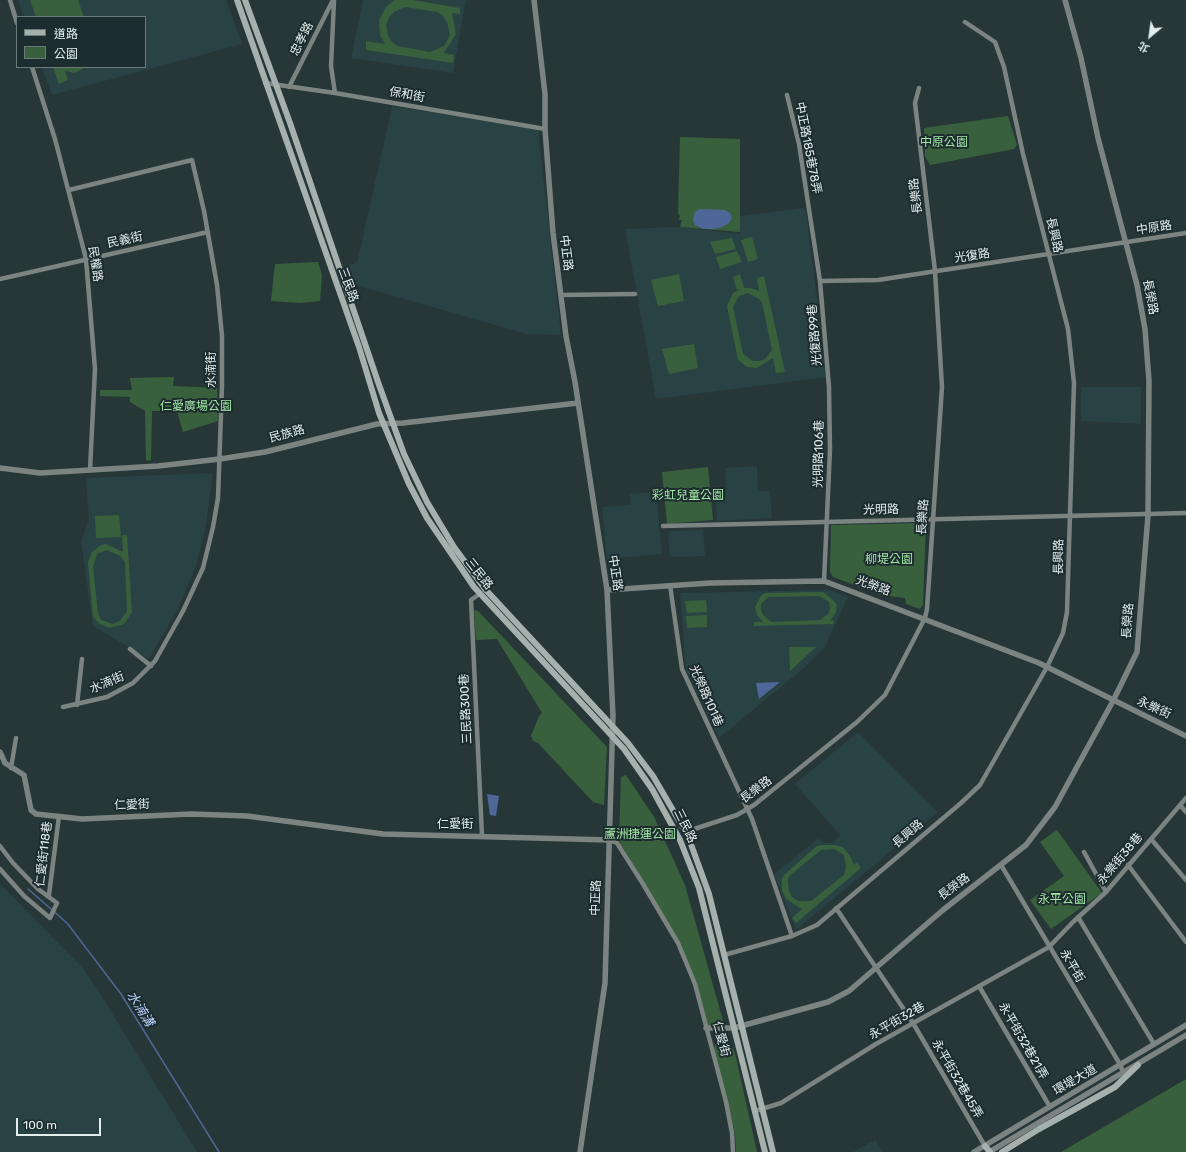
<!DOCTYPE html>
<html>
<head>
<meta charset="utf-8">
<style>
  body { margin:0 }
  #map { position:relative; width:1186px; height:1152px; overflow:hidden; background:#273738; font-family:Rubik,"Noto Sans TC",sans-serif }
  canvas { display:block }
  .legend { position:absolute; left:16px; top:16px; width:130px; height:52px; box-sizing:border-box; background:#1d2c2e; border:1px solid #6c797b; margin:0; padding:5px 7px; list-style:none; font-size:12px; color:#e3edee }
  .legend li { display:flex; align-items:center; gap:8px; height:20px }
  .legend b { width:20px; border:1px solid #6c797b }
  .north { position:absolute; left:1130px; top:16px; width:40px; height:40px; -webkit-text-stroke:3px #1d2c2e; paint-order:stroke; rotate:209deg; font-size:11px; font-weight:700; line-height:16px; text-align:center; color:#e3edee }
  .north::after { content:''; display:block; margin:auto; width:14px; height:18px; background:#e3edee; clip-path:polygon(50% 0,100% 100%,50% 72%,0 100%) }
  .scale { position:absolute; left:16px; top:1118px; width:85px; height:18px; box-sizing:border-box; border:2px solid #e3edee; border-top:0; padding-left:5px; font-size:12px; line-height:14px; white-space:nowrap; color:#e3edee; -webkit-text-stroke:3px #1d2c2e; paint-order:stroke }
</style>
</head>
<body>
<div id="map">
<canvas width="1186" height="1152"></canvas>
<ul class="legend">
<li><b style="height:5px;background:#a6b1ae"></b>道路</li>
<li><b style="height:11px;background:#39603c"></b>公園</li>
</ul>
<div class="north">北</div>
<div class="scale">100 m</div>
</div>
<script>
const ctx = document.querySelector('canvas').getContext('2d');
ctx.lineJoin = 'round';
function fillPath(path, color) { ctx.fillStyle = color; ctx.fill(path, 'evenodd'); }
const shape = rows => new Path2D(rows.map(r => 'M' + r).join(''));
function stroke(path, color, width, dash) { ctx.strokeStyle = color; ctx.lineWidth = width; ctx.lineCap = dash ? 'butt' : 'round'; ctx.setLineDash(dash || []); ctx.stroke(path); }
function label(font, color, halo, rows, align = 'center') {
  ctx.font = font + ' Rubik,"Noto Sans TC",sans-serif'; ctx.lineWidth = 4; ctx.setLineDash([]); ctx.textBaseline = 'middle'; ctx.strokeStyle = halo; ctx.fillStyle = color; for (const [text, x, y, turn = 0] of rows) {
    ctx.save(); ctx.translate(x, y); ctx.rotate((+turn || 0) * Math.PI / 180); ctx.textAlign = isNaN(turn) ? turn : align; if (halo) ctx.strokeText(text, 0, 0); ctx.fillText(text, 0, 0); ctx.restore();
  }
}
fillPath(shape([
  [18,0,226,0,242,44,52,95,42,67,145,67,145,17,24,17],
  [363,0,466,0,453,73,351,58],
  [392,106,538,130,561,335,527,334,356,285,348,265,357,263],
  [803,208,806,210,826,377,656,399,625,229,676,227,740,234,740,216],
  [1081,387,1141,387,1141,424,1081,421],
  [757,466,758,491,770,491,772,518,717,521,716,493,726,492,725,468],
  [213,473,206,525,196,566,178,609,149,659,93,626,81,541,89,520,86,478],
  [656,492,662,554,607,559,602,507,631,505,630,494],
  [703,530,705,556,670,557,668,535,672,531],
  [829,590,848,596,825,647,804,668,719,738,686,670,680,593],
  [858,732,938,812,796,930,774,874,819,838,822,843,833,843,840,835,795,784],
  [0,884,81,966,98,990,197,1152,0,1152],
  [875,1140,883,1152,853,1152]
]), '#294244');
fillPath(shape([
  [30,0,78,0,84,17,36,17],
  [394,0,413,0,460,8,460,14,452,13,456,34,444,53,454,55,453,63,366,50,366,41,385,44,380,35,379,20,386,7],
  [405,7,437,12,442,15,447,22,450,35,444,46,430,52,398,46,391,41,388,35,386,26,389,17,394,12],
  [53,67,86,67,75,73,65,71,68,80,59,84],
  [1008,116,1017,145,1014,149,930,165,925,156,924,128],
  [680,137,740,139,740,232,680,227,682,220,679,220,680,216,678,213],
  [752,237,758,259,748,262,741,240],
  [732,238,736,249,715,254,710,242],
  [737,251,742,262,720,269,716,257],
  [318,262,322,275,320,301,301,303,271,301,275,264],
  [679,274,684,301,658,306,651,280],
  [740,274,744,288,751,288,759,291,757,278,764,276,785,372,776,373,773,358,757,368,747,367,738,360,727,306,733,293,741,289,737,290,733,277],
  [748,293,759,299,762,303,772,350,765,359,759,361,753,361,743,354,733,307,739,296],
  [694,344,698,368,669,374,662,349],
  [174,377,173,386,217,388,218,421,183,432,177,411,152,411,151,460,146,461,145,411,130,402,130,397,100,396,100,390,132,390,130,378],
  [708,467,713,520,667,524,662,472],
  [119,515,121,537,96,538,95,516],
  [926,523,923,605,920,609,906,604,905,598,881,595,833,577,830,572,831,525],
  [122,535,127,535,132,612,124,624,110,628,100,624,93,617,88,562,92,552,101,545,106,544,123,552],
  [107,550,120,556,125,562,127,611,120,621,113,624,101,620,98,614,93,567,97,554],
  [823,592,833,600,837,605,836,612,830,621,833,620,834,624,754,626,754,622,763,622,757,615,755,607,761,596,765,593],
  [819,596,829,602,830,608,829,613,820,620,772,622,763,615,761,610,761,604,768,597],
  [706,600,707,612,687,613,685,601],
  [474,610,478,611,607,747,604,805,593,802,538,743,533,741,531,736,539,716,542,713,497,639,476,640],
  [707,615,707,627,687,628,686,616],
  [789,647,816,647,790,671],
  [626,775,654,817,685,885,725,1028,706,1028,680,943,619,841,621,777],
  [1057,830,1102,893,1051,929,1030,900,1064,876,1040,842],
  [822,845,835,845,843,847,850,856,854,865,857,862,861,868,796,923,792,918,802,909,786,899,782,891,782,879,784,875,817,846],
  [821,850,834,849,844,855,846,867,844,875,811,901,798,901,792,897,789,891,788,881,789,876],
  [718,1043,732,1046,735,1053,757,1152,736,1152,735,1133,714,1050,715,1044],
  [1186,1079,1186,1152,1061,1152]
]), '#39603c');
fillPath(shape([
  [700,209,725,210,730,213,732,218,729,223,722,227,713,229,703,229,695,225,693,220,695,212],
  [780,682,759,699,756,683],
  [487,794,499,796,496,816,490,815]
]), '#4e6798');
stroke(shape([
  [28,889,67,923,121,994,219,1152]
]), '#4e6798', 1.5);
stroke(shape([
  [10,0,17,23],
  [334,1,331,66,335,93],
  [32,67,55,139,86,259,95,369,90,470],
  [265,83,335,93,545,129],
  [289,87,333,0],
  [787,95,799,144,820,281,829,387,830,450,824,581],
  [0,279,208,232],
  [820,281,878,280,1186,233],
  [561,295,635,294],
  [663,526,1186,513],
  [670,585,682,669,752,819,792,936],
  [481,593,471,600,482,836],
  [130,649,151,666],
  [77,705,82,659],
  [63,707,107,697,133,683,155,661,183,611,203,568,213,527,218,498,222,386,222,336,217,285,204,211,192,160,69,190],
  [11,768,16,738],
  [1180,805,1186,812],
  [685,832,737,815,754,805,857,722,885,695,925,618,927,609,942,387,935,271,915,103,919,88],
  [1151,839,1186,880],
  [609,840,617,843,643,884,678,943,695,984,726,1102,732,1133,733,1152],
  [0,846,13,863,38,889,57,903,50,918,24,896,0,869],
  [1084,852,1106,892],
  [1001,865,1121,1066,1123,1074],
  [1128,865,1186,942],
  [49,895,59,816],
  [836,908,913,1023,985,1146],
  [1078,917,1154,1044],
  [724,955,792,936,817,925,961,803,980,785,1047,667,1063,633,1067,612,1074,383,1068,329,1023,154,1004,67,995,42,965,22],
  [979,986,1050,1107],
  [755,1111,781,1103,876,1044,1049,947,1073,922,1106,892,1186,798]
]), '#7c8482', 4.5);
stroke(shape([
  [534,0,545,94,545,129,553,233,566,336,575,382,607,590,613,716,605,983,580,1152],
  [0,468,40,473,158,466,220,459,265,452,377,424,403,423,578,403],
  [607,590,710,583,824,581,1039,663,1186,736],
  [0,752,5,763,24,775,31,810,36,814,82,819,191,814,247,816,383,834,609,840],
  [706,1028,734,1028,828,1002,849,991,943,910,1026,845,1055,807,1113,701,1137,652,1148,515,1149,381,1145,329,1137,285,1098,138,1081,58,1065,0],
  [974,1152,1186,1025],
  [989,1152,1186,1035]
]), '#7c8482', 5.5);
stroke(shape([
  [237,0,359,347,379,413,409,484,427,518,474,587,624,749,652,789,680,840,699,888,765,1152],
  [245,0,290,123,378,382,404,454,427,502,454,547,485,589,628,743,653,776,688,836,709,894,773,1152],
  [985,1146,990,1152],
  [1002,1152,1039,1129,1115,1087,1138,1065]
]), '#a6b1ae', 6);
label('12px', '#e3edee', '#1d2c2e', [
  ["忠孝路",302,39,-63],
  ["保和街",407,95,10],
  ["中正路185巷78弄",808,148,79],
  ["長樂路",916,196,-97],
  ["中原路",1154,228,-9],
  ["長興路",1054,235,77],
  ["民義街",125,240,-12],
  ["中正路",566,253,83],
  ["光復路",972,256,-8],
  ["民權路",95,264,81],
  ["三民路",348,285,70],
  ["長榮路",1150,297,79],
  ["光復路99巷",815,335,-95],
  ["水湳街",212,370,-90],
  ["民族路",287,434,-15],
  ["光明路106巷",819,454,-89],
  ["光明路",881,510,-1],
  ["長樂路",923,517,-86],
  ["長興路",1059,557,-89],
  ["中正路",615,573,82],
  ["三民路",479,574,52],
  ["光榮路",873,586,20],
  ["長榮路",1128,621,-86],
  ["水湳街",107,683,-23],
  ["光榮路101巷",706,696,66],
  ["永樂街",1154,708,24],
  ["三民路300巷",466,709,-93],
  ["長樂路",756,790,-37],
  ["仁愛街",132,805,-2],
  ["仁愛街",455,825],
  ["三民路",685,826,64],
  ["長興路",908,834,-40],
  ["仁愛街118巷",44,854,-83],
  ["永樂街38巷",1120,859,-50],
  ["長榮路",954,887,-37],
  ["中正路",596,898,-88],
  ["永平街",1072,966,59],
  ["永平街32巷",897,1021,-30],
  ["仁愛街",721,1039,75],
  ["永平街32巷21弄",1023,1041,60],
  ["永平街32巷45弄",957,1079,60],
  ["環堤大道",1075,1080,-30]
]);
label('12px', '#a1e6a5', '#1d2c2e', [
  ["中原公園",944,143],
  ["仁愛廣場公園",196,407],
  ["彩虹兒童公園",688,496],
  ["柳堤公園",889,560],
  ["蘆洲捷運公園",640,835],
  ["永平公園",1062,900]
]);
label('italic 13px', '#b8cffc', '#1d2c2e', [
  ["水湳溝",140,1009,58]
]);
</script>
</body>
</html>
